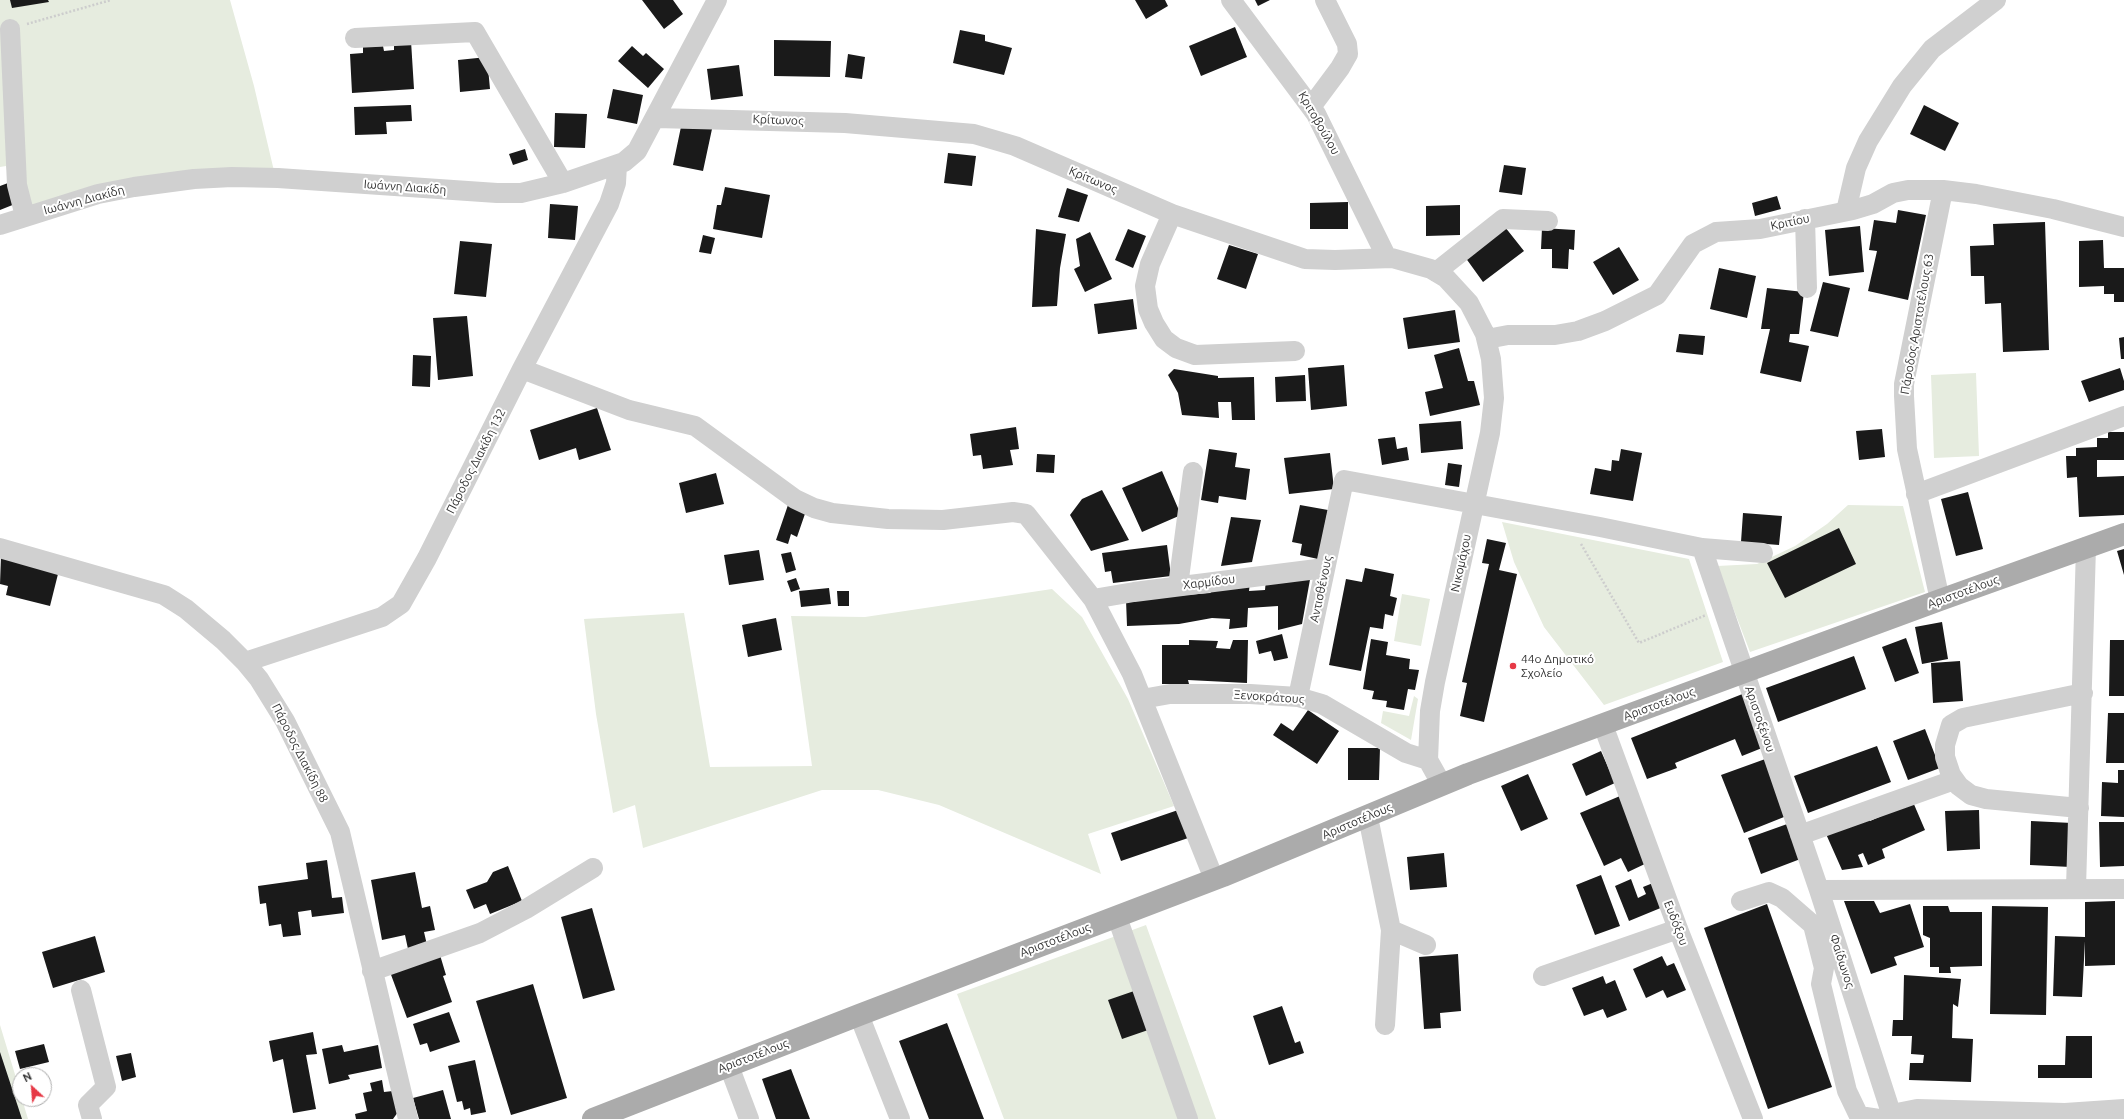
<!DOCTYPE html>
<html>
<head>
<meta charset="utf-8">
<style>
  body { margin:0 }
  #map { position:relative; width:2124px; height:1119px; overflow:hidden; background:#fff; font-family:Ubuntu,sans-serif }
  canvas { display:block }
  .north { position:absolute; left:12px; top:1067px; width:40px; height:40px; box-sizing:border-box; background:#fff; border:1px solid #adadad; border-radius:50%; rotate:334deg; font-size:11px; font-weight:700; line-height:16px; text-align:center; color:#333 }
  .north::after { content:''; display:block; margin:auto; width:14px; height:18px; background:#e63946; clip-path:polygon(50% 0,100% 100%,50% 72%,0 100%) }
</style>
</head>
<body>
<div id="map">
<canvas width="2124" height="1119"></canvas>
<div class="north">N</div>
</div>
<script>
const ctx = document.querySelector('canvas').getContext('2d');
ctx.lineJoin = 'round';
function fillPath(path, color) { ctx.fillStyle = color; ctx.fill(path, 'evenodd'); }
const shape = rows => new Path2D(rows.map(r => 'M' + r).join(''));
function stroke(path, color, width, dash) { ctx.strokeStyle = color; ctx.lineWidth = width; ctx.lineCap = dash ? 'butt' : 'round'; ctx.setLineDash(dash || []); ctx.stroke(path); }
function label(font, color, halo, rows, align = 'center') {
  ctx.font = font + ' Ubuntu,sans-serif'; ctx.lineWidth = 4; ctx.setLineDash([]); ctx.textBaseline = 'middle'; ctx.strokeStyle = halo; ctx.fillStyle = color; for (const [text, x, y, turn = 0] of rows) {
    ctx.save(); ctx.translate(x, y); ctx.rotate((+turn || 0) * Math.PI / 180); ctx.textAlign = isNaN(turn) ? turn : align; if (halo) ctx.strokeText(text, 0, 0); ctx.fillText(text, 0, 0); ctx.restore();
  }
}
fillPath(shape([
  [0,0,230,0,254,86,274,171,18,214,6,166,0,167],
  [1976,373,1979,456,1934,458,1931,375],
  [1848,505,1903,506,1925,592,1750,652,1717,566,1757,564,1795,546,1827,524],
  [1502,522,1689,559,1723,662,1604,705,1544,627,1514,562],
  [1052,589,1082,617,1128,699,1174,806,1088,834,1101,874,939,805,878,790,822,790,643,848,635,805,613,813,596,714,584,619,684,613,710,767,812,766,791,616,865,617],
  [1402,594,1430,599,1421,646,1394,641],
  [1414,696,1418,699,1411,740,1381,723,1383,711,1409,716],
  [1146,925,1216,1119,1004,1119,957,994],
  [0,1025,20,1091,20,1099,22,1099,28,1119,0,1119]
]), '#e6ecdf');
fillPath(shape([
  [10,0,48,0,49,2,12,8],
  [642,0,673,0,683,14,664,29],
  [1135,0,1165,0,1168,6,1146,19],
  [1255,0,1270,0,1258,6],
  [1235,27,1247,57,1201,76,1189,46],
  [960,30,985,35,985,41,1012,48,1004,75,953,63],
  [774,40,831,41,830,77,774,76],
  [411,41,414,89,352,93,350,54,363,53,363,47,383,46,384,51,394,50,394,43],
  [632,46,643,56,646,53,664,69,648,88,618,61],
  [848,54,865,57,862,79,845,77],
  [487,57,490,89,460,92,458,60],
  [739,65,743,96,711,100,707,69],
  [613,89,643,95,637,124,607,118],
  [411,105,412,121,386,122,387,134,355,135,354,107],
  [1924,105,1959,123,1945,151,1910,134],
  [555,113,587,114,585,148,554,147],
  [682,122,712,129,703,171,673,165],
  [525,149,528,160,513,165,509,154],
  [948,153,976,156,972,186,944,183],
  [1504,165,1526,168,1522,195,1499,192],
  [8,183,15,204,0,210,0,186],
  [725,187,770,195,762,238,713,229,717,205,721,205],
  [1067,188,1088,195,1079,222,1058,217],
  [1777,196,1781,209,1755,216,1752,203],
  [1348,202,1348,229,1310,229,1310,203],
  [550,204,578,206,575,240,548,238],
  [1460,205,1460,235,1426,236,1426,206],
  [1898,210,1926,215,1908,300,1868,291,1877,251,1869,250,1874,220,1896,223],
  [2045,222,2049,350,2003,352,2001,303,1985,304,1984,276,1971,276,1970,246,1994,245,1993,224],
  [1860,226,1864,272,1829,276,1825,230],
  [1505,227,1524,251,1483,282,1465,257],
  [1542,228,1575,230,1574,250,1569,249,1568,269,1552,268,1552,249,1541,249],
  [1036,229,1066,234,1060,268,1057,306,1032,307],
  [1128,229,1146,236,1133,268,1115,260],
  [1090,232,1112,279,1085,292,1074,269,1080,266,1076,239],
  [703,235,715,238,711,254,699,252],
  [2103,240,2104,268,2124,268,2124,302,2114,302,2114,294,2104,294,2104,286,2079,287,2079,241],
  [460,241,492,244,486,297,454,294],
  [1229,245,1258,254,1246,289,1217,279],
  [1619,247,1639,280,1613,295,1593,262],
  [1719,268,1756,276,1747,318,1710,309],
  [1823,282,1850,288,1838,337,1810,331],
  [1767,288,1804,292,1799,334,1790,334,1789,342,1809,346,1801,382,1760,373,1770,329,1761,329],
  [1133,299,1137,329,1098,334,1094,304],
  [1455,310,1460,342,1408,349,1403,318],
  [467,316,473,376,438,380,433,318],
  [1679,334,1705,336,1703,355,1676,352],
  [2124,337,2124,359,2121,359,2119,338],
  [1459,348,1468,381,1474,381,1480,405,1430,416,1425,392,1443,388,1434,355],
  [413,355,431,356,430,387,412,386],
  [1344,365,1347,406,1311,410,1308,368],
  [2120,368,2124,381,2124,390,2089,402,2081,381],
  [1174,369,1218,376,1218,378,1254,377,1255,420,1232,420,1231,402,1218,402,1219,418,1182,415,1178,393,1168,375],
  [1305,375,1306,401,1276,402,1275,377],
  [597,408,611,450,579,460,576,448,539,460,530,430],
  [1461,421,1463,449,1421,453,1419,424],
  [1016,427,1019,449,1010,450,1013,465,983,469,981,455,973,456,970,434],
  [1882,429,1885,457,1859,460,1856,431],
  [2108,432,2124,432,2124,460,2097,460,2097,477,2124,476,2124,515,2079,517,2077,477,2067,478,2066,456,2076,456,2076,448,2097,447,2097,438,2108,438],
  [1395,437,1397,449,1407,447,1409,460,1382,465,1378,439],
  [1209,449,1237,453,1235,467,1250,469,1246,500,1219,496,1218,503,1201,500],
  [1621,449,1642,453,1633,501,1590,494,1595,468,1611,471,1612,460,1619,461],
  [1330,453,1334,489,1289,494,1284,458],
  [1037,454,1055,455,1054,473,1036,472],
  [1448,463,1462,465,1459,487,1445,485],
  [1162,471,1181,515,1142,532,1122,488],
  [716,473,724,504,686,513,679,483],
  [1102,490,1129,540,1091,551,1070,515,1082,499],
  [1968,492,1983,549,1956,556,1941,499],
  [789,502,807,508,797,537,791,534,788,544,776,540],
  [1300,505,1328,510,1318,559,1300,555,1302,544,1292,542],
  [1743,513,1782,516,1779,545,1741,542],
  [1231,517,1261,520,1252,562,1221,566],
  [1839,528,1856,564,1785,598,1767,563],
  [1487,539,1506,543,1499,570,1517,574,1484,722,1460,716,1467,683,1462,682,1489,564,1482,563],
  [1167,545,1171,576,1113,583,1111,571,1105,572,1102,553],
  [2124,549,2124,575,2117,551],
  [759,550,764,580,729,585,724,555],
  [791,552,796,570,786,573,781,554],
  [1,556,59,570,50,606,6,595,8,586,0,584],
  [1365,568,1394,574,1390,596,1397,598,1393,616,1385,614,1383,629,1370,627,1361,671,1329,665,1346,579,1362,582],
  [1311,574,1302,624,1278,630,1278,606,1248,608,1247,627,1229,629,1230,619,1212,618,1179,624,1127,626,1126,600,1210,593,1219,586,1250,582,1249,591,1265,590,1266,579],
  [796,578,800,589,791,592,787,581],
  [829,588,831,604,801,607,799,591],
  [837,591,849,591,849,606,838,606],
  [776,618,782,650,748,657,742,625],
  [1942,622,1948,659,1922,664,1915,627],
  [1282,634,1288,658,1274,661,1271,651,1259,654,1256,641],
  [1906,638,1919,673,1895,682,1882,647],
  [1371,639,1388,642,1386,655,1410,659,1409,669,1419,670,1415,690,1408,689,1404,710,1386,707,1387,701,1372,699,1374,691,1363,689],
  [1189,640,1218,641,1216,648,1230,649,1233,640,1248,640,1247,683,1188,680,1189,684,1162,684,1162,645,1189,645],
  [2110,640,2124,640,2124,696,2109,696],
  [1854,656,1866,689,1778,722,1766,688],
  [1960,661,1963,701,1933,703,1931,663],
  [1745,693,1767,746,1742,756,1735,739,1675,763,1677,768,1647,779,1631,738],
  [1308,710,1339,731,1317,764,1273,735,1281,723,1293,731],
  [2108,713,2124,713,2124,763,2106,763],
  [1925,729,1940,768,1908,780,1893,741],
  [1877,746,1891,782,1808,813,1794,776],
  [1348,748,1380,748,1379,780,1348,780],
  [1601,751,1615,783,1586,796,1572,764],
  [1768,758,1789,815,1744,833,1721,775],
  [2118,770,2124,770,2124,817,2101,816,2102,782,2118,783],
  [1528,774,1548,819,1521,831,1501,786],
  [1620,796,1649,862,1628,872,1621,858,1604,866,1580,813],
  [1913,802,1925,830,1882,849,1885,858,1868,865,1863,853,1858,855,1863,867,1842,870,1826,834,1868,817,1870,821],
  [1181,809,1191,837,1121,861,1111,833],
  [1979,810,1980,849,1947,851,1945,811],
  [2031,821,2072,823,2071,867,2030,865],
  [2099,822,2124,822,2124,866,2100,867],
  [1790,823,1803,858,1761,874,1748,838],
  [1444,853,1447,887,1410,890,1407,857],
  [327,860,332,898,342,897,344,913,312,917,311,910,298,912,301,935,283,937,281,924,269,926,266,903,260,904,258,886,308,879,306,863],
  [508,866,522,901,490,914,486,904,474,909,466,890,487,882,493,872],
  [415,872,422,908,430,906,435,930,424,932,427,945,408,949,405,935,382,940,371,880],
  [1601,875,1620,926,1595,935,1576,885],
  [1631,879,1638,898,1646,894,1643,887,1653,883,1663,907,1629,921,1615,886],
  [1844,901,1874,901,1880,913,1910,904,1924,947,1894,957,1897,965,1871,974],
  [2115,901,2115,965,2085,966,2085,941,2082,997,2053,996,2055,936,2085,937,2085,902],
  [1767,904,1832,1087,1768,1109,1704,928],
  [1923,906,1948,906,1950,912,1982,912,1982,966,1950,967,1951,973,1939,973,1939,967,1930,967,1930,938,1923,935],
  [1992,906,2048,907,2046,1015,1990,1014],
  [592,908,615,990,583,999,561,917],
  [95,936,105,972,53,988,42,952],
  [1458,954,1461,1011,1440,1013,1441,1028,1424,1029,1419,957],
  [440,955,446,975,443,976,452,1002,407,1018,390,972],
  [1662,956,1667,966,1674,963,1686,990,1667,998,1663,990,1646,998,1633,969],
  [1904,975,1961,979,1958,1007,1953,1004,1952,1038,1973,1039,1971,1082,1909,1080,1910,1063,1923,1063,1924,1055,1911,1054,1912,1036,1892,1036,1893,1020,1903,1020],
  [1603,976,1606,984,1615,980,1627,1010,1607,1018,1603,1009,1584,1016,1572,988],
  [533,984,567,1098,511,1115,476,1001],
  [1137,990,1151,1029,1122,1039,1108,1000],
  [1282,1006,1295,1043,1300,1041,1304,1053,1269,1065,1253,1016],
  [449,1012,460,1042,430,1052,427,1043,420,1045,413,1024],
  [947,1023,984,1119,929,1119,899,1041],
  [313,1032,317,1054,306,1055,316,1109,293,1113,283,1059,273,1062,269,1041],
  [2066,1036,2092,1036,2092,1078,2038,1078,2038,1065,2065,1065],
  [44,1044,49,1062,20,1069,15,1051],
  [342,1045,344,1052,378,1045,382,1068,348,1075,350,1079,329,1084,322,1049],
  [0,1052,22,1119,0,1119],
  [131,1053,136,1077,122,1081,116,1056],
  [475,1060,486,1112,471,1115,470,1108,464,1110,462,1101,457,1102,448,1066],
  [791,1069,810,1119,776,1119,762,1079],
  [382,1080,384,1092,393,1091,398,1112,393,1119,356,1119,355,1114,367,1111,363,1093,372,1091,370,1083],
  [443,1090,451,1119,419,1119,413,1098]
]), '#1a1a1a');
stroke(shape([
  [27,24,111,0],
  [1581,544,1639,643,1706,615]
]), '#cdcdcd', 2.5, [2, 2]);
stroke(shape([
  [1231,0,1316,114,1387,258],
  [10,29,17,185,25,216],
  [355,38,475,32,563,183],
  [1311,107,1340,68,1348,54,1347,44,1325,0],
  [656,118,845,123,974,134,1015,146,1172,214,1305,259,1335,260,1392,258,1431,269,1446,278,1469,303,1485,334,1491,359,1494,398,1490,433,1435,682,1430,711,1428,760,1442,785],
  [1846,211,1856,168,1868,141,1902,86,1932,49,1996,0],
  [1172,214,1150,264,1145,286,1148,309,1154,323,1164,339,1176,348,1195,355,1295,351],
  [1805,219,1807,288],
  [0,225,98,194,134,187,194,179,232,177,278,178,497,193,521,193,563,183,624,162,637,151,717,0],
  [1436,272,1503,219,1548,221],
  [1487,339,1508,335,1555,335,1578,331,1605,321,1657,295,1693,244,1716,232,1760,229,1853,210,1873,204,1893,193,1908,190,1943,190,1976,194,2053,209,2124,227],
  [522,369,629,410,695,426,795,499,814,508,832,513,888,519,943,520,1013,512,1026,514,1093,599,1132,674,1214,879],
  [1916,494,2124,416],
  [0,548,164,595,186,609,223,640,245,662,259,679,285,721,340,832,408,1119],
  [1702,548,1819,890,1893,1119],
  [1178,586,1193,472],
  [1093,599,1134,592,1325,568],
  [1940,600,1907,449,1904,396,1904,384,1943,190],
  [245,662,382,617,401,604,427,558,522,369,609,204,616,183,617,165],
  [1298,697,1344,480,1600,527,1702,548,1763,553],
  [1142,699,1170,694,1250,694,1298,697,1322,704,1406,753,1428,760],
  [1603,725,1678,929,1753,1119],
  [2079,808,1986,799,1971,795,1959,786,1951,775,1945,757,1945,745,1951,725,1963,718,2083,693],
  [1368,817,1391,930,1385,1025],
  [1800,835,1954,780],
  [2076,888,2086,547],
  [1819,890,2124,889],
  [1741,901,1769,892,1782,898,1813,925,1825,923],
  [1117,917,1188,1119],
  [1813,925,1824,968,1821,984,1847,1091,1859,1116,1879,1119],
  [1391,930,1426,945],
  [372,971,480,933,526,909,593,868],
  [1543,976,1678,929],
  [81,990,106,1087,88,1105,92,1119],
  [859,1015,900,1119],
  [729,1066,749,1119],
  [1880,1119,1892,1114,1917,1109,2065,1113,2124,1109]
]), '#d0d0d0', 20);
stroke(shape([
  [593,1119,859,1015,1223,876,1468,774,1940,600,2124,534]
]), '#ababab', 22);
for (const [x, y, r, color] of [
  [1513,666,4,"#e63946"]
]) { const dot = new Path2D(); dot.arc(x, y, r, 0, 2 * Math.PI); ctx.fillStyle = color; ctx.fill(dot); stroke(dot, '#fff', 1.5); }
label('12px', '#333', '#fff', [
  ["Κρίτωνος",778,120,2],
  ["Κριτοβούλου",1319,123,60],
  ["Κρίτωνος",1093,180,23],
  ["Ιωάννη Διακίδη",405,187,4],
  ["Ιωάννη Διακίδη",84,200,-15],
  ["Κριτίου",1790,222,-12],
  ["Πάροδος Αριστοτέλους 63",1917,324,-80],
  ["Πάροδος Διακίδη 132",476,461,-63],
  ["Νικομάχου",1461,563,-78],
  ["Χαρμίδου",1209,582,-7],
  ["Αντισθένους",1321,589,-78],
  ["Αριστοτέλους",1963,592,-20],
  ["Ξενοκράτους",1269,697,4],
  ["Αριστοτέλους",1659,704,-20],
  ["Αριστοξένου",1760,719,71],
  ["Πάροδος Διακίδη 88",300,753,63],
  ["Αριστοτέλους",1357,821,-23],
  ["Ευδόξου",1676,923,69],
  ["Αριστοτέλους",1055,940,-21],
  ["Φαίδωνος",1842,961,72],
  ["Αριστοτέλους",753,1056,-21]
]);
label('12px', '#333', '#fff', [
  ["44ο Δημοτικό",1521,659],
  ["Σχολείο",1521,673]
], 'left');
</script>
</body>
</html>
